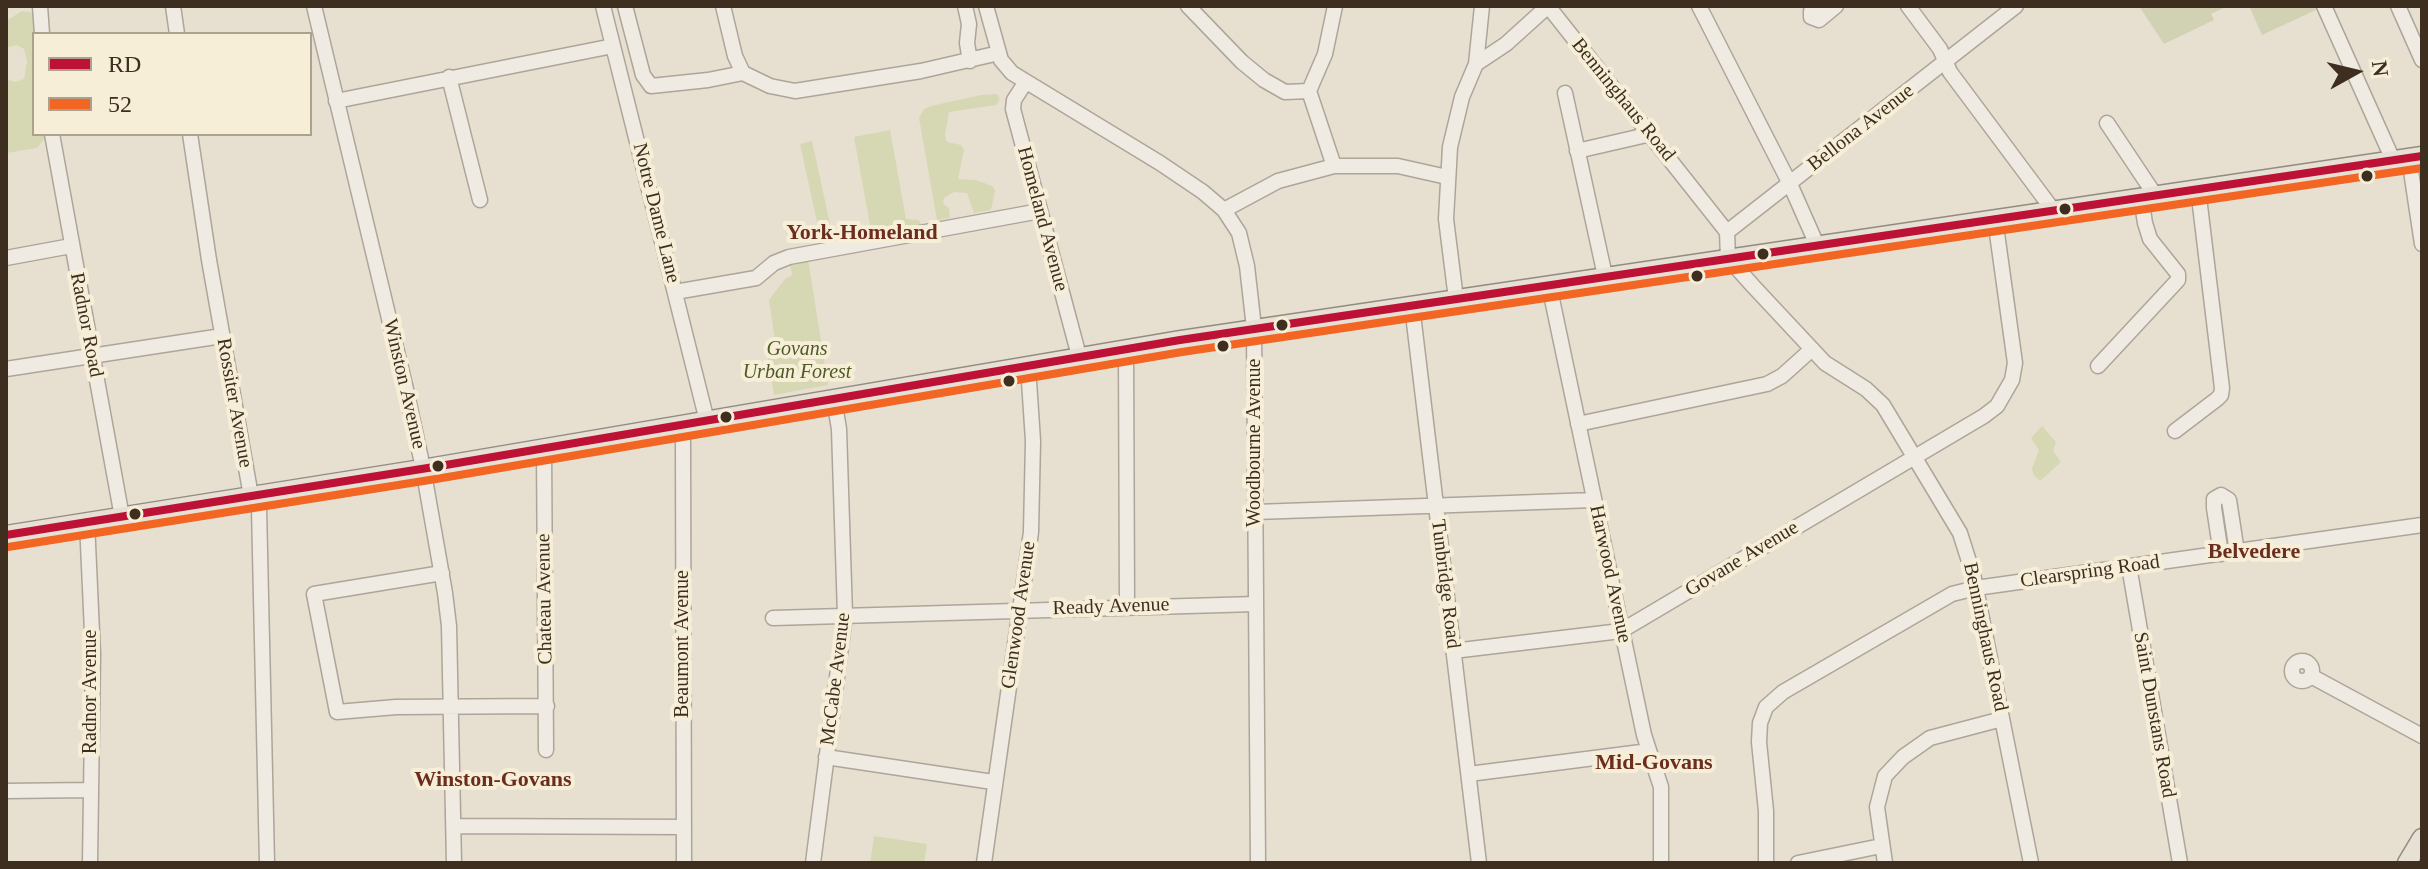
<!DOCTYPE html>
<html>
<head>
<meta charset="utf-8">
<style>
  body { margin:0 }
  #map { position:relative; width:2428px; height:869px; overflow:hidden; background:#e7e0d1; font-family:"Times New Roman",serif }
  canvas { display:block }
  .frame { position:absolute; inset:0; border:8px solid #3d2e20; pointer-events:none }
  .legend { position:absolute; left:32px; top:32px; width:280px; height:104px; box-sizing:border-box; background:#f7eed8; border:2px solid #ada18e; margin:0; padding:10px 14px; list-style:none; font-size:24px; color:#3d2e20 }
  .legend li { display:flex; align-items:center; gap:16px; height:40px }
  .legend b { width:40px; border:2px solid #ada18e }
  .north { position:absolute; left:2316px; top:32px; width:80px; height:80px; -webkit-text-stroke:6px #f7eed8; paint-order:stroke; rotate:82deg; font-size:22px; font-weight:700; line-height:32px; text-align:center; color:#3d2e20 }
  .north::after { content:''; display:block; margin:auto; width:28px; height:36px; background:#3d2e20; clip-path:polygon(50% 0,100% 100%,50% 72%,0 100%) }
</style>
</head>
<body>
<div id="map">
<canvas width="2428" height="869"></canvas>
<div class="frame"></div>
<ul class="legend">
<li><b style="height:10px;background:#be1136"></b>RD</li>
<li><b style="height:10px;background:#f26522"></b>52</li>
</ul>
<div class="north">N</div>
</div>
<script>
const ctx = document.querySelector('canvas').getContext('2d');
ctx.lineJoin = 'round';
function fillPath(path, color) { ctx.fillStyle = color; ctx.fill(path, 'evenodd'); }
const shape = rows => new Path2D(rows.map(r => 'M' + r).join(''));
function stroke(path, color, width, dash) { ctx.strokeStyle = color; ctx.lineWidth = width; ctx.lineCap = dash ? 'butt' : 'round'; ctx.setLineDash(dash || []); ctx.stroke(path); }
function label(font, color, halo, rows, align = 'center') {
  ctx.font = font + ' "Times New Roman",serif'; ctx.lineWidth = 8; ctx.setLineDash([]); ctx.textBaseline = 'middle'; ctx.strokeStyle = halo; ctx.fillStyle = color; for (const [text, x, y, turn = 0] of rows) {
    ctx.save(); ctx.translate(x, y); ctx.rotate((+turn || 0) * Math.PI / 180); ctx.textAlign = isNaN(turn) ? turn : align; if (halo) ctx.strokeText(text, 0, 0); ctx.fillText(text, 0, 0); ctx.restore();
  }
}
fillPath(shape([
  [22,11,31,12,35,17,34,134,44,134,44,139,37,148,6,153,6,79,15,82,24,79,27,61,24,49,17,45,6,48,6,21],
  [997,94,1000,99,996,105,949,112,945,135,947,142,961,145,964,150,958,179,976,180,992,186,995,190,992,206,990,210,974,213,967,193,954,192,944,198,943,204,949,208,950,218,937,220,919,118,924,109,931,106,981,95],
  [890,130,906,219,918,220,924,227,872,236,854,137],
  [812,141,832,233,820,236,800,144],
  [808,259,828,385,774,395,768,358,775,341,769,300,785,279,792,275,790,262],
  [2042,426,2056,442,2053,451,2061,462,2040,481,2033,474,2032,468,2039,450,2031,438],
  [874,836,927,844,924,863,870,863]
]), '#d6d7b3');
fillPath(shape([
  [2139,6,2228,6,2211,14,2214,20,2164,44],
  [2249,6,2319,6,2320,8,2262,35]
]), '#d1d1b3');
const minor = shape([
  [40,6,42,34],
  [173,6,177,34],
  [314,6,405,385,423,468,445,593,449,626,454,863],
  [603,6,707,421],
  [625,6,643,75,651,86,708,80,743,73],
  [723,6,735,56,743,73],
  [965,6,969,24,967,43,970,61],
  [986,6,1001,60,1012,73,1160,163,1203,192,1224,210,1239,233,1247,266,1254,328,1258,863],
  [1188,6,1242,62,1264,80,1285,92,1309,91],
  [1548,6,1727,232],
  [1699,6,1790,184,1817,245],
  [1816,6,1811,11,1811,17,1819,20,1836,6],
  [1908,6,1940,49,1950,72,2053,210],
  [2016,6,1727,232,1728,258,1753,286,1825,363,1866,389,1883,405,1960,533,1973,574,2031,863],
  [2324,6,2393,160],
  [2398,6,2422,60],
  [1476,64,1506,44,1548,6],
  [743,73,770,86,795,91,921,71,999,53],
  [449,77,480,200],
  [1025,83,1014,100,1013,109,1079,356],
  [1309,91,1325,54,1335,6],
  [1309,91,1334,166],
  [1565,93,1605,276],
  [336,101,613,46],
  [2107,123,2155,195],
  [52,134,122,517],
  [190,134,209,260,251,496,259,508,267,863],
  [1577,151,1651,134],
  [2409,158,2422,244],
  [1224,210,1278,181,1334,166,1398,166,1447,177],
  [6,258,71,246],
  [1549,285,1644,735,1661,787,1661,863],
  [675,292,756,278,774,263,789,257,1040,211],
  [1456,299,1446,219,1450,147,1462,97,1476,64,1482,6],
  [1412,306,1479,863],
  [1126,348,1127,606],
  [2098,366,2178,280,2178,274,2150,239,2145,223,2141,197],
  [6,369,222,336],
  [1578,424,1767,384,1782,376,1812,349],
  [680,425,683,442,684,863],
  [2175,431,2217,399,2221,395,2222,388,2198,189],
  [544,448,546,750],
  [1256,512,1594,500],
  [87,522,93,654,90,863],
  [2221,554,2214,508,2214,499,2221,495,2229,500,2237,552],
  [2129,566,2180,863],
  [442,573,314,594,337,712,396,707,547,706],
  [773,618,1256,604],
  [1453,651,1621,631,1984,416,1997,406,2012,380,2015,363,1995,219],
  '2292 671a10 10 0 1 1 20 0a10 10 0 1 1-20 0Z',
  [2311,676,2422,736],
  [826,757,993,782],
  [1469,774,1649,751],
  [6,791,90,790],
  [454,826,684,827],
  [813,863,845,615,839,429,834,399],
  [984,863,1031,532,1033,441,1028,366],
  [1766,863,1766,811,1759,742,1760,723,1766,707,1783,692,1952,594,1976,588,2422,525],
  [1798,863,1881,846],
  [1885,863,1877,807,1885,776,1903,757,1930,738,2002,719]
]);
const major = shape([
  [6,535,434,467,1180,340,2422,156],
  [2407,863,2422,838]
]);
stroke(minor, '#ada599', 17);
stroke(major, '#928b80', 21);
stroke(minor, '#efebe3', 14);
stroke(major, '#e6e1d4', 18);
stroke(shape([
  [6,535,434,467,1180,340,2422,156]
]), '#be1136', 8);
stroke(shape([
  [8,547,436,479,1182,352,2422,168]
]), '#f26522', 8);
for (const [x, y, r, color] of [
  [2367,176,7,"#3d2e20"],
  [2065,209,7,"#3d2e20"],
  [1763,254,7,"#3d2e20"],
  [1697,276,7,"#3d2e20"],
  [1282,325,7,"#3d2e20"],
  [1223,346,7,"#3d2e20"],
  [1009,381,7,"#3d2e20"],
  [726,417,7,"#3d2e20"],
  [438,466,7,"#3d2e20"],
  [135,514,7,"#3d2e20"]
]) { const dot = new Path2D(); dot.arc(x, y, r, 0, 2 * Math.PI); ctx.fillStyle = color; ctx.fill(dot); stroke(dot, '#f7eed8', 3); }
label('20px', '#3d2e20', '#f7eed8', [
  ["Benninghaus Road",1623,100,51],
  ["Bellona Avenue",1861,128,-38],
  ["Notre Dame Lane",656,213,76],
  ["Homeland Avenue",1042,219,75],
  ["Radnor Road",86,325,79],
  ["Winston Avenue",404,384,77],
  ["Rossiter Avenue",234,403,80],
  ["Woodbourne Avenue",1255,443,-90],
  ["Govane Avenue",1742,559,-31],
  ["Clearspring Road",2090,572,-8],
  ["Harwood Avenue",1610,574,78],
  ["Tunbridge Road",1445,584,83],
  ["Chateau Avenue",545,599,-91],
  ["Ready Avenue",1111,607,-2],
  ["Glenwood Avenue",1019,615,-82],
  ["Benninghaus Road",1985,637,78],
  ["Beaumont Avenue",683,644,-90],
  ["McCabe Avenue",836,679,-83],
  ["Radnor Avenue",91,692,-90],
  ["Saint Dunstans Road",2154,715,80]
]);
label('italic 20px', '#4d5a26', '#f7eed8', [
  ["Govans",797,350],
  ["Urban Forest",797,373]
]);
label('bold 22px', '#6b2e1e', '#f7eed8', [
  ["York-Homeland",862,233],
  ["Belvedere",2254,552],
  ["Mid-Govans",1654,763],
  ["Winston-Govans",493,780]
]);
</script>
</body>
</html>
